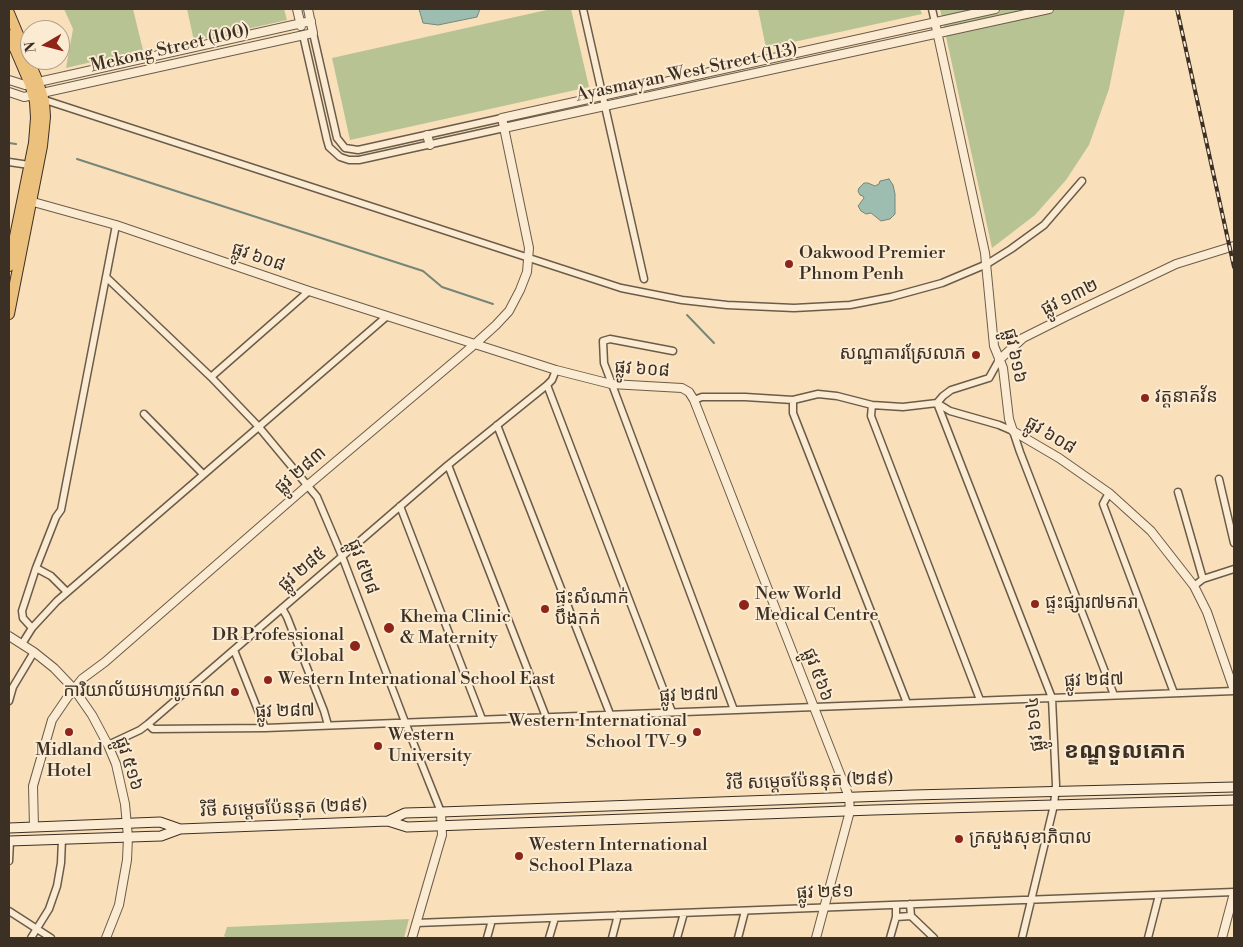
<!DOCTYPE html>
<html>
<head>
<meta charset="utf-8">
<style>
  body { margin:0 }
  #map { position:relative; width:1243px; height:947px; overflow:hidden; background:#f9e0ba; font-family:"Libre Bodoni",serif }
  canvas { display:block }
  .frame { position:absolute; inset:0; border:10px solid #3c3024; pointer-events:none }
  .north { position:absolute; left:20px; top:20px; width:50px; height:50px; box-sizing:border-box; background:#fbebd2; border:1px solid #afa08c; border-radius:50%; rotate:262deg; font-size:14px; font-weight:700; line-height:20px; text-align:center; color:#3c3024 }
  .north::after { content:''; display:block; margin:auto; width:18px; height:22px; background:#8f2418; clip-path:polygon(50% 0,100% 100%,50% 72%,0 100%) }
</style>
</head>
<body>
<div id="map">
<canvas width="1243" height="947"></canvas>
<div class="frame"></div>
<div class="north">N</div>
</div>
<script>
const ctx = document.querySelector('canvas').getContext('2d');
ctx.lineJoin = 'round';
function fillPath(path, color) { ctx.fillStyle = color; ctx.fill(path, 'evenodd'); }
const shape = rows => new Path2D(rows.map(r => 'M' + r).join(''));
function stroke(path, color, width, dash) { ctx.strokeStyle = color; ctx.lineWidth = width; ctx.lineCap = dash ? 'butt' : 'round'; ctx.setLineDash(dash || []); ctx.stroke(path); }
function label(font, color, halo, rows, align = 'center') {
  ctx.font = font + ' "Libre Bodoni","Noto Sans Khmer",serif'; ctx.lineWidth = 4; ctx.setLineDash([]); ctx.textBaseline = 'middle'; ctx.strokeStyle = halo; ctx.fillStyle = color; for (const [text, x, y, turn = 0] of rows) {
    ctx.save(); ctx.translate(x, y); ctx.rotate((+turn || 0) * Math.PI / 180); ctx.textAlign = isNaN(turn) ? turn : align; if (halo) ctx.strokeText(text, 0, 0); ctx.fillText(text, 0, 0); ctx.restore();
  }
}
fillPath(shape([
  [64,9,133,9,143,50,66,68,73,29],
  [187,9,284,9,287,20,194,41],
  [551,9,571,9,589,87,350,140,332,58],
  [758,9,920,9,922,14,766,48],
  [940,9,1125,9,1109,89,1089,145,1066,180,1035,215,992,248],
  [409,919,404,938,227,938,224,936,227,927]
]), '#b8c394');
const water = shape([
  [419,9,480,9,477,17,438,25,423,23,419,9],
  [889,179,893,185,895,194,895,214,890,219,881,221,871,213,866,214,861,211,858,206,864,198,863,196,860,195,858,191,859,188,864,183,868,183,875,186,879,184,880,181,889,179]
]);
fillPath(water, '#9ebdb1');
stroke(water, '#778579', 1);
stroke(shape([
  [9,143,16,144],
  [77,159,423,271,442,287,493,304],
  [687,315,714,343]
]), '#778579', 2);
const minor = shape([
  [583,9,644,279],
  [932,9,935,22],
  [313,33,337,138,345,148,358,150,502,118],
  [303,35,327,140,329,147,340,157,349,160,359,160,504,128],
  [44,101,48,101,621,288,682,300,727,305,794,308,850,305,891,297,942,283,987,264,1011,249,1044,225,1082,181],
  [9,162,29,165],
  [106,277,211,377,258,426,317,497,342,556,405,722,441,812],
  [673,351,610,339,603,341,604,363,734,710],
  [999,360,989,378,951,390,943,396,937,403,1052,698,1056,785,1054,805,1022,938],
  [211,377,309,291],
  [547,385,672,712],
  [694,400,702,397,745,397,793,400,818,394,837,396,872,405,903,407,937,403,950,411,999,425,1013,431,1020,452,1114,695],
  [793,400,793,413,907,703],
  [872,405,871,416,980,700],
  [144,414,203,474],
  [497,425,610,714],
  [448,465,546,717],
  [1219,479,1234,543],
  [1178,492,1203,579],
  [1109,493,1103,504,1174,693],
  [400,506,482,719],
  [1194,586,1203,579,1234,569],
  [67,592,51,576,36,568,56,517,61,510,116,225],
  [282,608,287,617,324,711,328,725],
  [32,628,23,618,22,611,36,568],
  [22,644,32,628,57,601,386,317],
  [234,650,265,728],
  [9,701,13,687,34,652],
  [148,724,153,729,265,728,1234,691],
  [108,745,140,730,148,724,448,465,547,385,552,380,556,370],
  [9,861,10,841],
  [910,904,911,916,934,938],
  [9,911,51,938],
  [896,917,911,916],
  [416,923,1234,892],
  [31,938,49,909,57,886,61,863,62,839],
  [487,938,492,920],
  [549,938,555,918],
  [612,938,618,915],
  [677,938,684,913],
  [738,938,745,911],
  [890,938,896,917,896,905],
  [1148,938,1159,895]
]);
const tertiary = shape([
  [297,9,301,26],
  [935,22,985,253,994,346,1003,368,1009,419,1013,431,1059,458,1109,493,1151,531,1194,586,1207,612,1234,690],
  [9,80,25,85,311,21],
  [9,92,24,97,33,95,313,33,308,9],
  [504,128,1049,9],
  [427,135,430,145],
  [26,200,116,225,309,291,556,370,611,384,682,388,689,392,694,400,849,797,850,811,816,938],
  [999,360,1023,338,1067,316,1176,264,1234,246],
  [9,636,34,652,54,668,74,689,92,715,108,745,116,764,125,804,128,837,127,860,119,905,106,938],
  [34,827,33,786,52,720,67,698,82,679,105,662,308,485,475,344,496,325,509,311,520,290,527,272,529,248,502,118,995,9],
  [412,938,442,835,441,812],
  [1222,938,1234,893]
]);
const secondary = shape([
  [388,821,405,813,441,812,913,795,1234,787],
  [9,828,160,822,180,829],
  [9,841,161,836,180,829,388,821,407,827,873,810,1234,800]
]);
const primary = shape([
  [9,13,38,82,44,101,45,117,42,146,9,314],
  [9,35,30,84,35,102,36,118,34,143,9,266]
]);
stroke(minor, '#6b5c4a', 9);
stroke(tertiary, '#6b5c4a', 10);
stroke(secondary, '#3c3024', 11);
stroke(primary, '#3c3024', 12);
stroke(minor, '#fbebd2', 6);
stroke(tertiary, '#fbebd2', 8);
stroke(secondary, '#fbebd2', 9);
stroke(primary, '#ecc07d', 10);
const rail = shape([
  [1177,9,1234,267]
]);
stroke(rail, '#3c3024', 4);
stroke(rail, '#fbebd2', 2, [5.5]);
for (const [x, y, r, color] of [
  [789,264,5,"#8f2418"],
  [976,355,5,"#8f2418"],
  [1145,398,5,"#8f2418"],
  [1035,604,5,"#8f2418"],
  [744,605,6,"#8f2418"],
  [545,609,5,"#8f2418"],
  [389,628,6,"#8f2418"],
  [355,646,6,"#8f2418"],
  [268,680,5,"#8f2418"],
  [235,692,5,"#8f2418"],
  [69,732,5,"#8f2418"],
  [697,732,5,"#8f2418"],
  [378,746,5,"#8f2418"],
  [959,839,5,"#8f2418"],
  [519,856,5,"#8f2418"]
]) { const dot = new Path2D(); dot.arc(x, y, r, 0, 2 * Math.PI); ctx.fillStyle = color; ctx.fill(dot); stroke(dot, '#fbebd2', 2); }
label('18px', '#3c3024', '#fbebd2', [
  ["Mekong Street (100)",170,49,-13],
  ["Ayasmayan West Street (113)",687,73,-12],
  ["ផ្លូវ ៦០៨",258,258,19],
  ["ផ្លូវ ១៣២",1070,298,-26],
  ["ផ្លូវ ៦១៦",1014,356,78],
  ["ផ្លូវ ៦០៨",642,370,4],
  ["ផ្លូវ ៦០៨",1050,436,31],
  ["ផ្លូវ ២៨៣",301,471,-41],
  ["ផ្លូវ ៥២៨",362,567,69],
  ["ផ្លូវ ២៨៥",303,570,-41],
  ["ផ្លូវ ៥៦៦",817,675,69],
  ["ផ្លូវ ២៨៧",1094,681,-2],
  ["ផ្លូវ ២៨៧",689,696,-2],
  ["ផ្លូវ ២៨៧",285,712,-2],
  ["ផ្លូវ ៦១៤",1036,724,-96],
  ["ផ្លូវ ៥១៦",128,764,72],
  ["វិថី សម្តេចប៉ែននុត (២៨៩)",810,782,-2],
  ["វិថី សម្តេចប៉ែននុត (២៨៩)",284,809,-2],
  ["ផ្លូវ ២៩១",825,893,-2]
]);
label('18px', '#3c3024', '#fbebd2', [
  ["Oakwood Premier",799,254],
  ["Phnom Penh",799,275],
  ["សណ្ឋាគារស្រែលាភ",966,355,"right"],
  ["វត្តនាគវ័ន",1155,398],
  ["New World",755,595],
  ["Medical Centre",755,616],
  ["ផ្ទះសំណាក់",555,599],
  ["បឹងកក់",555,620],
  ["ផ្ទះផ្សារ៧មករា",1045,604],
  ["Khema Clinic",400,618],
  ["& Maternity",400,639],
  ["DR Professional",344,636,"right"],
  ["Global",344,657,"right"],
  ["Western International School East",278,680],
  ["ការិយាល័យអហារូបកណ",225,692,"right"],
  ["Western International",687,722,"right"],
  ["School TV-9",687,743,"right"],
  ["Western",388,736],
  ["University",388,757],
  ["Midland",69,751,"center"],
  ["Hotel",69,772,"center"],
  ["ក្រសួងសុខាភិបាល",969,839],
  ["Western International",529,846],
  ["School Plaza",529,867]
], 'left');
label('bold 22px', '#3c3024', '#fbebd2', [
  ["ខណ្ឌទួលគោក",1125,753]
]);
</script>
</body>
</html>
